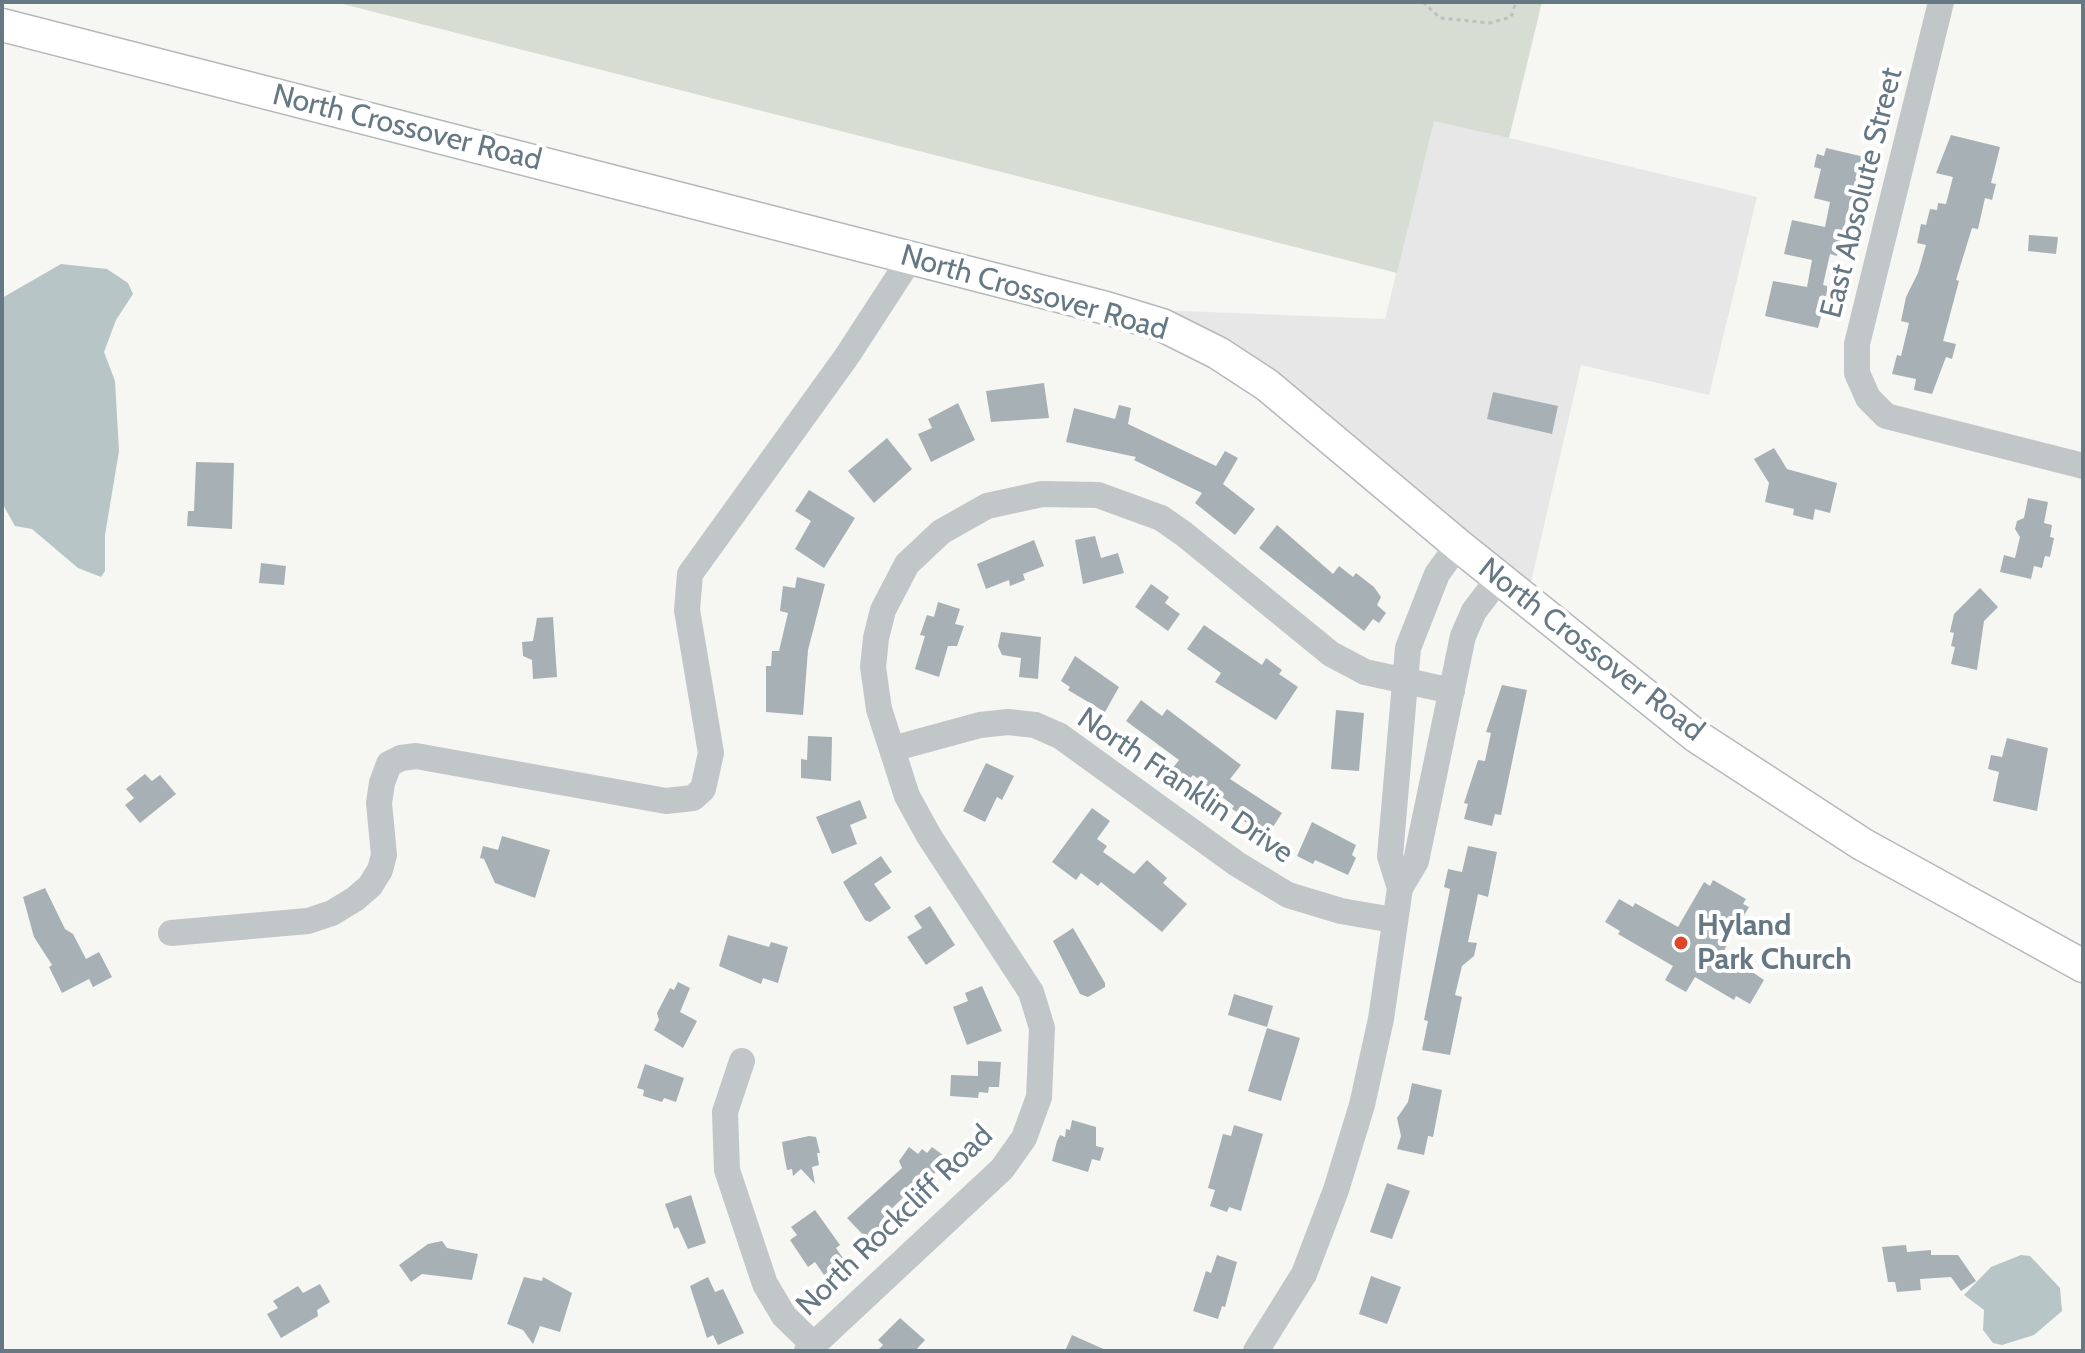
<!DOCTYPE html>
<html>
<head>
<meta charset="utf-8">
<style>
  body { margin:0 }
  #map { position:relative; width:2085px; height:1353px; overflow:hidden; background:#f6f6f2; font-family:Cabin,sans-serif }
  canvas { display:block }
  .frame { position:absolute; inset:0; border:4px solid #657883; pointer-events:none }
</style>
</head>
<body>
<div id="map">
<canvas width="2085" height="1353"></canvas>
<div class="frame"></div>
</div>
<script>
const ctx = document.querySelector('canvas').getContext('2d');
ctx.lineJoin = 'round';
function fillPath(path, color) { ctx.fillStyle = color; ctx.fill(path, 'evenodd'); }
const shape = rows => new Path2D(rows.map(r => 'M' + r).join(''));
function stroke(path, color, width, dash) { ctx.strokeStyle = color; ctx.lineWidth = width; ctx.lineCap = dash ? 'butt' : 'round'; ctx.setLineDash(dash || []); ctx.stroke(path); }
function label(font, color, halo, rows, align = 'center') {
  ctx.font = font + ' Cabin,sans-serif'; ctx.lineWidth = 8; ctx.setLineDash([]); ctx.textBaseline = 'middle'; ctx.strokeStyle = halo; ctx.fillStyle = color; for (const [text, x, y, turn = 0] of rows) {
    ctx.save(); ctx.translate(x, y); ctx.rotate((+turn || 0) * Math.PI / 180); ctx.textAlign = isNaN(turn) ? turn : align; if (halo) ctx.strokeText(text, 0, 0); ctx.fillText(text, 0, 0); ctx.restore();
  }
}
fillPath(shape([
  [1434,120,1757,197,1709,395,1581,365,1527,599,1267,385,1106,308,1385,319]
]), '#e6e7e6');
fillPath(shape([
  [335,2,1542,2,1509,138,1434,121,1397,273]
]), '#d7ddd3');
fillPath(shape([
  [61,264,107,269,128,283,133,294,116,320,104,352,115,381,119,451,105,535,105,571,101,577,78,568,32,529,15,526,2,503,2,298],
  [2021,1255,2030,1256,2060,1288,2062,1311,2034,1335,2002,1345,1993,1343,1983,1330,1984,1310,1964,1295,1991,1267]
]), '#b7c5c7');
fillPath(shape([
  [1951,135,2000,147,1991,183,1996,184,1992,200,1985,198,1978,229,1972,228,1956,280,1959,281,1943,341,1956,344,1952,359,1946,357,1932,394,1914,390,1916,379,1892,374,1897,355,1901,356,1909,323,1901,321,1906,297,1918,273,1926,245,1917,243,1921,224,1926,225,1930,209,1937,210,1938,203,1946,204,1953,177,1936,173],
  [1826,148,1869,158,1852,207,1849,207,1837,256,1830,254,1823,285,1827,286,1827,295,1818,328,1765,316,1773,281,1807,287,1812,260,1784,254,1792,220,1825,227,1830,202,1814,198,1821,169,1814,167,1817,154,1824,156],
  [2029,235,2058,237,2056,254,2028,251],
  [1044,383,1049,418,991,422,986,391],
  [1493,392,1558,406,1552,434,1487,419],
  [958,403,975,440,931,462,918,434,932,428,928,419],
  [1119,405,1131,408,1128,424,1216,466,1225,451,1238,458,1223,484,1255,509,1235,535,1195,503,1202,493,1134,460,1136,457,1066,442,1074,408,1115,419],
  [887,438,912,469,874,503,848,471],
  [1774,448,1787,469,1837,483,1830,513,1815,509,1813,520,1793,515,1794,509,1765,502,1769,483,1754,459],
  [196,462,234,463,232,529,187,526,188,511,194,511],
  [809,490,855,518,824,568,795,549,811,521,795,511],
  [2028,498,2048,502,2044,523,2052,525,2050,537,2054,538,2050,557,2045,556,2042,568,2034,566,2031,579,2000,572,2004,555,2015,558,2020,537,2015,529,2017,521,2024,518],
  [1277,525,1333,574,1339,566,1353,577,1356,573,1374,587,1381,597,1377,605,1386,613,1379,623,1373,619,1364,631,1259,548],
  [1095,536,1101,558,1118,553,1124,573,1083,584,1075,540],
  [1034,540,1044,566,1023,574,1025,580,1010,586,1009,580,986,589,977,564],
  [261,563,286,566,284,585,259,583],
  [797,577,825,584,808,650,803,715,766,712,766,666,771,666,772,651,779,651,788,613,780,611,783,586,795,588],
  [1151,584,1169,597,1165,603,1180,614,1168,631,1135,607],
  [1980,588,1998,607,1984,621,1977,670,1951,664,1955,647,1951,646,1954,633,1950,632,1954,614],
  [938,602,960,609,955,624,964,626,957,646,948,646,939,677,915,669,925,636,920,635,927,615,934,617],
  [553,617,557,677,533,679,532,660,523,656,522,642,533,641,537,618],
  [1204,625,1262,665,1266,658,1282,670,1279,674,1298,687,1276,720,1215,682,1221,673,1187,649],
  [1001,632,1041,637,1038,679,1019,677,1021,658,1002,655,998,646],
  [1075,656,1119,687,1105,712,1068,690,1070,687,1061,681],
  [1502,685,1527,690,1501,815,1495,814,1492,826,1464,819,1468,804,1464,803,1478,760,1485,761,1491,733,1486,732],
  [1141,700,1162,716,1167,709,1241,765,1230,779,1282,813,1267,836,1244,821,1246,818,1232,809,1234,806,1193,775,1188,781,1172,769,1179,760,1126,721],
  [1336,710,1364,713,1359,771,1331,769],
  [808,736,832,737,831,781,801,778,801,759,807,760],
  [2007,738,2048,748,2037,811,1993,801,1999,772,1988,769,1991,755,2002,757],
  [986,763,1014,776,1002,800,997,797,985,822,963,811],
  [145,774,152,781,160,775,176,794,140,823,125,805,134,798,126,789],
  [860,800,867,818,850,825,857,844,832,854,816,817],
  [1092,808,1110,821,1097,839,1107,846,1103,852,1134,874,1147,860,1167,878,1163,883,1187,904,1162,932,1101,882,1098,886,1081,873,1076,880,1052,862],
  [1312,822,1356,845,1352,855,1356,858,1348,875,1315,860,1313,864,1297,856],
  [502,836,550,850,535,898,495,883,484,859,480,858,483,846,498,850],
  [1468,846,1497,852,1488,897,1478,894,1468,942,1477,943,1474,956,1462,966,1455,995,1462,997,1450,1055,1422,1050,1428,1021,1424,1020,1450,889,1444,887,1448,869,1462,872],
  [881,856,892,872,874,884,891,908,870,922,865,920,843,882],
  [1713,880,1746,899,1743,904,1749,907,1723,952,1764,980,1750,1004,1736,996,1734,1000,1695,977,1686,992,1665,980,1673,966,1618,934,1620,931,1605,922,1619,899,1633,907,1635,903,1678,927,1704,882,1710,886],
  [45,888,65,929,73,934,86,959,99,952,112,977,93,987,89,979,62,993,49,967,52,965,34,937,23,897],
  [930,906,955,945,926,965,907,937,922,928,914,916],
  [1073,928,1105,983,1105,987,1088,997,1080,994,1053,941],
  [728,935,769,947,771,942,788,947,778,983,763,978,761,984,719,966],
  [678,982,690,988,680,1012,697,1021,683,1048,654,1030,659,1020,657,1013,670,988,674,990],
  [982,986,1002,1031,967,1045,953,1007,968,1001,965,993],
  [1234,994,1273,1006,1267,1027,1228,1015],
  [1267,1028,1300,1038,1281,1101,1248,1091],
  [978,1061,1001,1062,999,1087,989,1087,988,1093,979,1092,978,1098,950,1096,951,1075,978,1076],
  [645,1064,684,1078,676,1102,664,1098,662,1102,643,1096,644,1090,637,1088],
  [1412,1083,1442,1090,1433,1137,1428,1136,1424,1155,1397,1149,1401,1136,1397,1118,1408,1102],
  [1072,1120,1096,1127,1096,1146,1104,1148,1100,1161,1092,1159,1088,1172,1052,1161,1057,1141,1060,1135,1065,1137,1066,1129,1070,1130],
  [1234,1125,1263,1134,1241,1211,1229,1207,1227,1212,1210,1206,1215,1190,1208,1188,1223,1134,1231,1136],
  [809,1136,816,1137,820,1153,817,1153,819,1165,812,1167,815,1184,801,1169,793,1176,792,1169,787,1170,784,1155,782,1142],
  [909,1147,918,1154,922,1149,927,1153,932,1147,947,1158,916,1197,909,1192,886,1214,881,1222,884,1225,868,1240,847,1218,902,1168,899,1161],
  [1387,1183,1410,1191,1392,1239,1370,1232],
  [691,1195,706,1243,688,1249,678,1227,674,1229,665,1204],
  [815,1210,840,1245,836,1248,845,1261,840,1264,848,1276,836,1284,828,1272,824,1275,815,1262,808,1267,790,1240,797,1235,791,1227],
  [442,1241,447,1248,478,1254,472,1280,422,1274,411,1282,399,1265,428,1244],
  [1906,1245,1907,1252,1931,1250,1931,1255,1958,1255,1976,1281,1961,1291,1951,1277,1920,1279,1921,1290,1897,1292,1895,1282,1888,1282,1882,1247],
  [1217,1255,1237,1262,1225,1307,1222,1306,1218,1319,1193,1311,1206,1271,1211,1273],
  [1371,1276,1401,1287,1387,1324,1359,1314],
  [524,1277,542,1281,543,1277,572,1293,560,1332,540,1326,533,1344,523,1330,507,1324],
  [708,1277,715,1292,723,1289,744,1333,718,1345,713,1335,707,1338,690,1286],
  [320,1284,330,1302,317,1310,318,1316,281,1338,267,1314,278,1308,273,1301,298,1286,303,1293],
  [900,1318,925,1340,915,1351,877,1351,883,1345,878,1340],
  [1072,1335,1108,1351,1065,1351]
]), '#a7b1b5');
const major = shape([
  [2,25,1106,308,1162,325,1218,353,1267,385,1458,545,1696,736,1862,844,2083,966]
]);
stroke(major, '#b4b9bc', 35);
stroke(shape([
  [1369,2,1379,2],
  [1423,2,1440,18,1490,23,1511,17,1516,2]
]), '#bdbfc1', 3, [4, 4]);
stroke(shape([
  [1941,2,1857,344,1857,373,1868,398,1886,416,2083,466],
  [892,749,980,725,1008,722,1035,725,1060,736,1237,864,1288,895,1341,911,1393,920],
  [1400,888,1390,856,1408,648,1437,574,1458,545],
  [171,933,308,921,332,913,355,899,370,886,380,870,384,855,379,803,382,783,389,764,401,758,416,756,666,801,693,798,703,789,711,753,687,610,690,574,847,356,910,259],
  [742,1061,725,1112,727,1170,765,1284,784,1316,814,1345],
  [807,1351,1002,1169,1024,1138,1039,1097,1042,1028,1031,992,929,836,907,796,879,709,873,667,876,638,883,610,907,564,941,532,987,506,1042,494,1098,495,1161,518,1184,534,1331,654,1365,672,1452,691],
  [1256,1351,1304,1274,1336,1190,1362,1105,1381,1019,1400,888,1416,861,1463,636,1474,611,1500,577]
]), '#c1c6c8', 26);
stroke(major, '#fff', 32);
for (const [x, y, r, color] of [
  [1681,943,8,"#df4628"]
]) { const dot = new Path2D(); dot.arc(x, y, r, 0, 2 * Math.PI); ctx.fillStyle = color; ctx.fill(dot); stroke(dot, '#fff', 3); }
label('30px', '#657883', '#fff', [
  ["North Crossover Road",407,128,14],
  ["East Absolute Street",1862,193,-76],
  ["North Crossover Road",1034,293,16],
  ["North Crossover Road",1591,650,38],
  ["North Franklin Drive",1185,786,34],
  ["North Rockcliff Road",895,1221,-44]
]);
label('bold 30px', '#657883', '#fff', [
  ["Hyland",1697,926],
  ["Park Church",1697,960]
], 'left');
</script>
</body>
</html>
